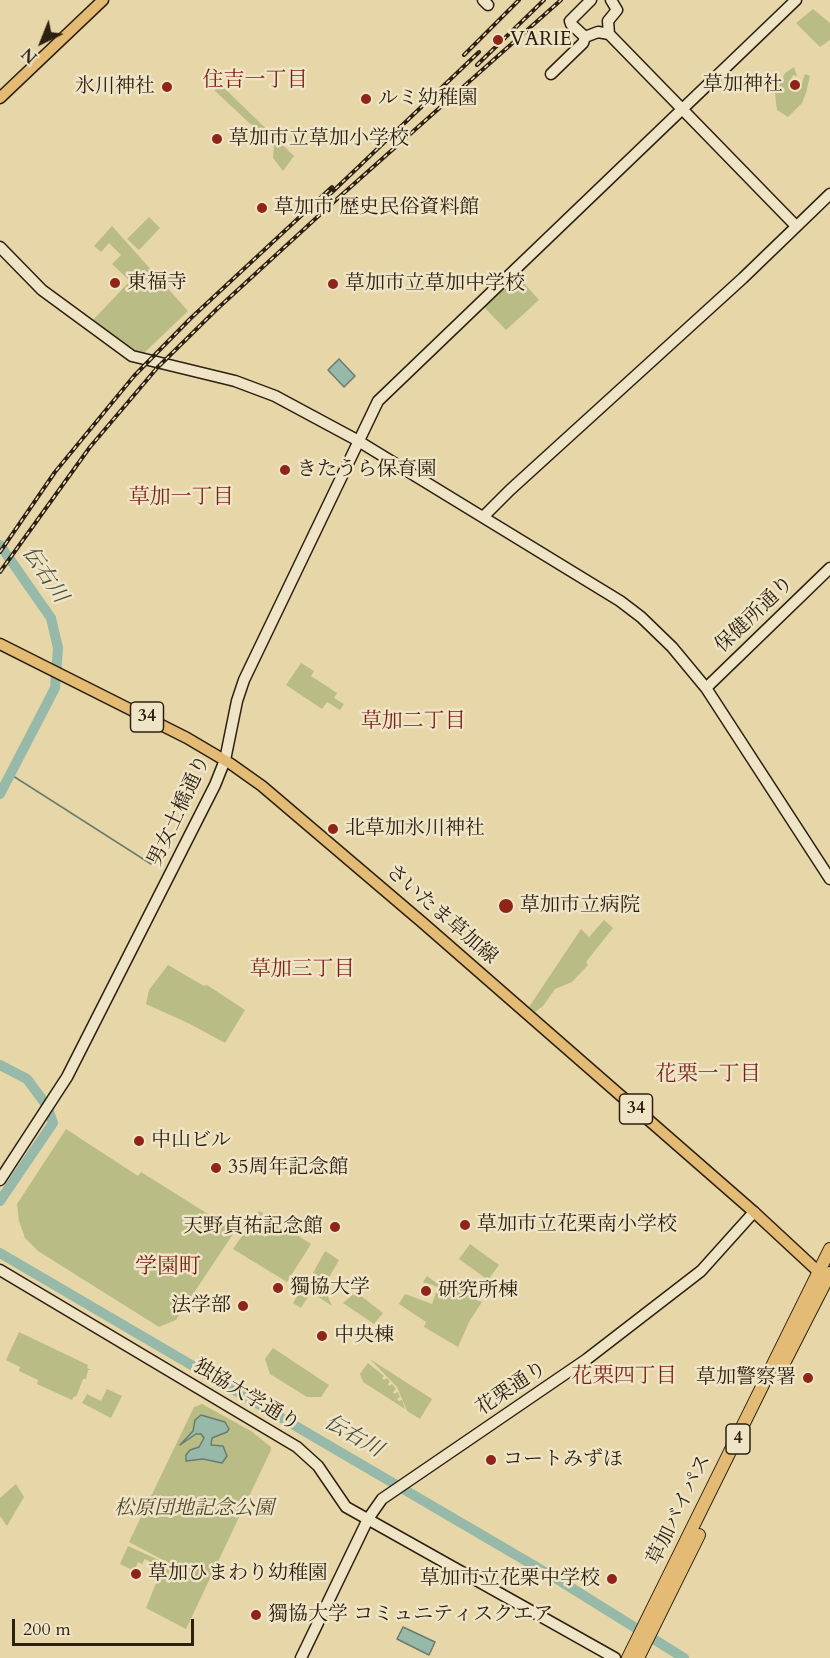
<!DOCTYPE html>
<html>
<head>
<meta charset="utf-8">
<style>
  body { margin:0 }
  #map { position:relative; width:830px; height:1658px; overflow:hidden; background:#e6d6a8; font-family:Cardo,serif }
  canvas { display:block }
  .north { position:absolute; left:12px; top:12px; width:60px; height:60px; -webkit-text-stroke:4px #efe4c6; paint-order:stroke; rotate:223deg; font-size:16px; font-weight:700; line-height:24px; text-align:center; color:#2d2010 }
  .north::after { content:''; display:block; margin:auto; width:21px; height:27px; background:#2d2010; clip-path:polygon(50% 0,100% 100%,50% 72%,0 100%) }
  .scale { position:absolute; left:12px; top:1619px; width:182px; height:27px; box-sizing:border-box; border:3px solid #2d2010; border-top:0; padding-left:8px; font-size:18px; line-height:21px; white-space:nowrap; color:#2d2010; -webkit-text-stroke:4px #efe4c6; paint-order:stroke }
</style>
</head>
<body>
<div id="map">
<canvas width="830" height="1658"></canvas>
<div class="north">N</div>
<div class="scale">200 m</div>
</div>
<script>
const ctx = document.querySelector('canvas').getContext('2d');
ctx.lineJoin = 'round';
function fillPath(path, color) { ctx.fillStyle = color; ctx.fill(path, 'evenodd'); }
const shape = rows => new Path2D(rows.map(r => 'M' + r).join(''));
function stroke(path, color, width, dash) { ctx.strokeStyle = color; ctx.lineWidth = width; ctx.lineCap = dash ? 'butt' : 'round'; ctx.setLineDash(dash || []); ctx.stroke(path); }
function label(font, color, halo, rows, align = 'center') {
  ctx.font = font + ' Cardo,"Noto Serif JP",serif'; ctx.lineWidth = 5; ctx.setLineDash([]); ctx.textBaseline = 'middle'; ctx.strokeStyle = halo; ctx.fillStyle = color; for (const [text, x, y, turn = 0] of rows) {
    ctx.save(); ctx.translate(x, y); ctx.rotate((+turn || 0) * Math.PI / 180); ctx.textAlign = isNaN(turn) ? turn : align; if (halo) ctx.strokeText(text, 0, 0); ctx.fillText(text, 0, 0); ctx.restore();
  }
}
fillPath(shape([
  [813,9,830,23,830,40,820,47,796,23],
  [794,67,797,76,793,75,791,79,802,83,805,74,810,76,806,93,802,103,788,117,777,110,775,94,785,73],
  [217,81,294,156,283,171,273,158,274,146,215,91],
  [149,217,160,228,139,250,127,239],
  [112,226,188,311,143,354,132,350,92,321,130,281,112,264,121,255,109,243,101,252,94,246],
  [516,274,539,300,506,330,483,306],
  [301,663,314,671,311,676,337,693,334,698,344,704,340,710,327,702,322,709,286,685],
  [604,920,613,928,586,962,588,965,572,982,555,989,543,1006,535,1012,529,1007,581,929,589,937],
  [168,965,204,986,207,985,245,1010,225,1043,190,1024,146,1004,149,990],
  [66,1129,138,1176,141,1172,235,1231,176,1320,159,1327,38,1251,25,1238,19,1221,17,1204],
  [259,1211,311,1244,287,1282,233,1249],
  [470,1244,499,1265,488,1280,459,1259],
  [325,1251,339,1260,326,1283,313,1273],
  [427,1276,446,1290,452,1282,482,1302,470,1320,458,1347,424,1327,426,1322,399,1304,405,1294,432,1304,438,1287,423,1282],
  [309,1277,325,1290,332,1306,311,1292,301,1308,293,1303],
  [356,1292,383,1313,374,1324,343,1303],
  [19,1332,88,1365,87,1368,91,1370,88,1370,86,1379,83,1379,76,1397,74,1396,72,1400,37,1384,38,1380,19,1371,20,1367,6,1360],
  [273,1348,329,1385,321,1397,307,1397,270,1374,265,1359],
  [370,1359,432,1399,420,1419,407,1411,397,1387],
  [368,1363,384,1376,382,1378,384,1380,387,1378,390,1382,388,1384,389,1386,392,1384,396,1389,393,1392,394,1394,398,1392,400,1397,397,1399,399,1401,402,1400,405,1409,363,1382,360,1374],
  [107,1389,122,1396,111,1418,82,1403,87,1394,101,1401],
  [202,1404,251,1431,271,1447,271,1450,186,1629,146,1608,165,1561,129,1542,194,1407],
  [16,1484,24,1497,7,1526,0,1516,0,1498],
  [128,1546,161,1561,158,1566,145,1559,142,1564,138,1562,134,1571,120,1564]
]), '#b9bd85');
const water = shape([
  [339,359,355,376,344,387,328,370,339,359],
  [201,1415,225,1422,229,1429,227,1432,212,1438,211,1445,223,1446,227,1456,222,1463,203,1459,186,1461,186,1455,190,1450,199,1447,204,1438,201,1434,196,1434,180,1445,193,1431,195,1420,201,1415],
  [403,1627,435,1642,429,1655,397,1639,403,1627]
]);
fillPath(water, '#96b9aa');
stroke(water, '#6c7c6c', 1.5);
stroke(shape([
  [10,774,151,864]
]), '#6c7c6c', 1.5);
stroke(shape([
  [0,545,51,618,58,648,55,688,0,794],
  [0,1065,27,1079,47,1106,53,1123,0,1201],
  [0,1253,557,1579,684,1658]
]), '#96b9aa', 10);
const secondary = shape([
  [483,0,488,5],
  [591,0,570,21,571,24,585,37,598,32,609,34],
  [611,0,617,10,608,21,609,34,796,226],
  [551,74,583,43,585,37],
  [0,247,42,290,132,356,235,381,275,396,355,439,620,601,641,617,672,647,706,688,830,879],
  [483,517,510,490,743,278,830,194],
  [706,688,830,568],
  [0,1180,67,1077,215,785,225,760,237,701,244,680,378,401,796,0],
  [0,1270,297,1447,318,1466,346,1507,615,1658],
  [301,1658,368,1519,382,1499,587,1359,701,1271,754,1212]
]);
const primary = shape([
  [0,98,103,0],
  [0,644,187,738,231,764,262,786,423,923,754,1212,823,1276]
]);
const highway = shape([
  [781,1369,830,1273],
  [628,1658,830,1249],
  [638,1658,699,1535]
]);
stroke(secondary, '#2d2010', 13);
stroke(primary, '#2d2010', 13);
stroke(highway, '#2d2010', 14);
stroke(secondary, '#efe4c6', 10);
stroke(primary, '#e3bb74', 10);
stroke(highway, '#e3bb74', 12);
const rail = shape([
  [464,55,519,0],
  [477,65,544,0],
  [329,195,479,52],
  [0,552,55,472,134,376,191,318,332,187],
  [0,572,90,447,157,368,217,309,337,199,561,0]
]);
stroke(rail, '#2d2010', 4);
stroke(rail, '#efe4c6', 1.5, [4.5]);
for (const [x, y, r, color] of [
  [498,40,6,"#8f2418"],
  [795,85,6,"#8f2418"],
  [167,87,6,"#8f2418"],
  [366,99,6,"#8f2418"],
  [217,139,6,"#8f2418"],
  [262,208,6,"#8f2418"],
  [115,283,6,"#8f2418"],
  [333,284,6,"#8f2418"],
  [285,470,6,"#8f2418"],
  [333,829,6,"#8f2418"],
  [506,906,8,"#8f2418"],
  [139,1141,6,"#8f2418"],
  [216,1168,6,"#8f2418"],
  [465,1225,6,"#8f2418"],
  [335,1227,6,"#8f2418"],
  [278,1288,6,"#8f2418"],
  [426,1291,6,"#8f2418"],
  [243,1306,6,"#8f2418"],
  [322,1336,6,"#8f2418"],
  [808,1378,6,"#8f2418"],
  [491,1460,6,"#8f2418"],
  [136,1574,6,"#8f2418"],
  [612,1579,6,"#8f2418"],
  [256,1615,6,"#8f2418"]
]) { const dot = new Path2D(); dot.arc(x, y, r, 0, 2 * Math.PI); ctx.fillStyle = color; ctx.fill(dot); stroke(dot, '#efe4c6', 2); }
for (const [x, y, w] of [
  [147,717,33],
  [636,1109,33],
  [738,1439,24]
]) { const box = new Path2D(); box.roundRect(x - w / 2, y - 15, w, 30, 4.5); ctx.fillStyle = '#efe4c6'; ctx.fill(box); stroke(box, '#2d2010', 1.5); }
label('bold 18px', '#2d2010', null, [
  ["34",147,717],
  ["34",636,1109],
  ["4",738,1439]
]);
label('20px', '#2d2010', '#efe4c6', [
  ["VARIE",510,40],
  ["草加神社",783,85,"right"],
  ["氷川神社",155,87,"right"],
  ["ルミ幼稚園",378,99],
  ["草加市立草加小学校",229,139],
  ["草加市 歴史民俗資料館",274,208],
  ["東福寺",127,283],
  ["草加市立草加中学校",345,284],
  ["きたうら保育園",297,470],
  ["北草加氷川神社",345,829],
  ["草加市立病院",520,906],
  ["中山ビル",151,1141],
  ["35周年記念館",228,1168],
  ["草加市立花栗南小学校",477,1225],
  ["天野貞祐記念館",323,1227,"right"],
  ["獨協大学",290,1288],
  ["研究所棟",438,1291],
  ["法学部",231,1306,"right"],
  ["中央棟",334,1336],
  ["草加警察署",796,1378,"right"],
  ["コートみずほ",503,1460],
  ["草加ひまわり幼稚園",148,1574],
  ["草加市立花栗中学校",600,1579,"right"],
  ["獨協大学 コミュニティスクエア",268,1615]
], 'left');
label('20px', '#2d2010', '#efe4c6', [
  ["保健所通り",755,615,-44],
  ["男女土橋通り",180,811,-65],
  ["さいたま草加線",441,915,41],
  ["花栗通り",512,1389,-34],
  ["独協大学通り",246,1396,31],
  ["草加バイパス",680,1510,-64]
]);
label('italic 20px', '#50472d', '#efe4c6', [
  ["松原団地記念公園",194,1509]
]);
label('21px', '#7a1f14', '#efe4c6', [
  ["住吉一丁目",255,81],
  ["草加一丁目",181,498],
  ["草加二丁目",413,722],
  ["草加三丁目",302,970],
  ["花栗一丁目",708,1075],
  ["花栗四丁目",624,1377]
]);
label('italic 21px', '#4c4e3e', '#efe4c6', [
  ["伝右川",44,575,56],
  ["伝右川",353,1437,30]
]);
label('22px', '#7a1f14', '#efe4c6', [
  ["学園町",168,1268]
]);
</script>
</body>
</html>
